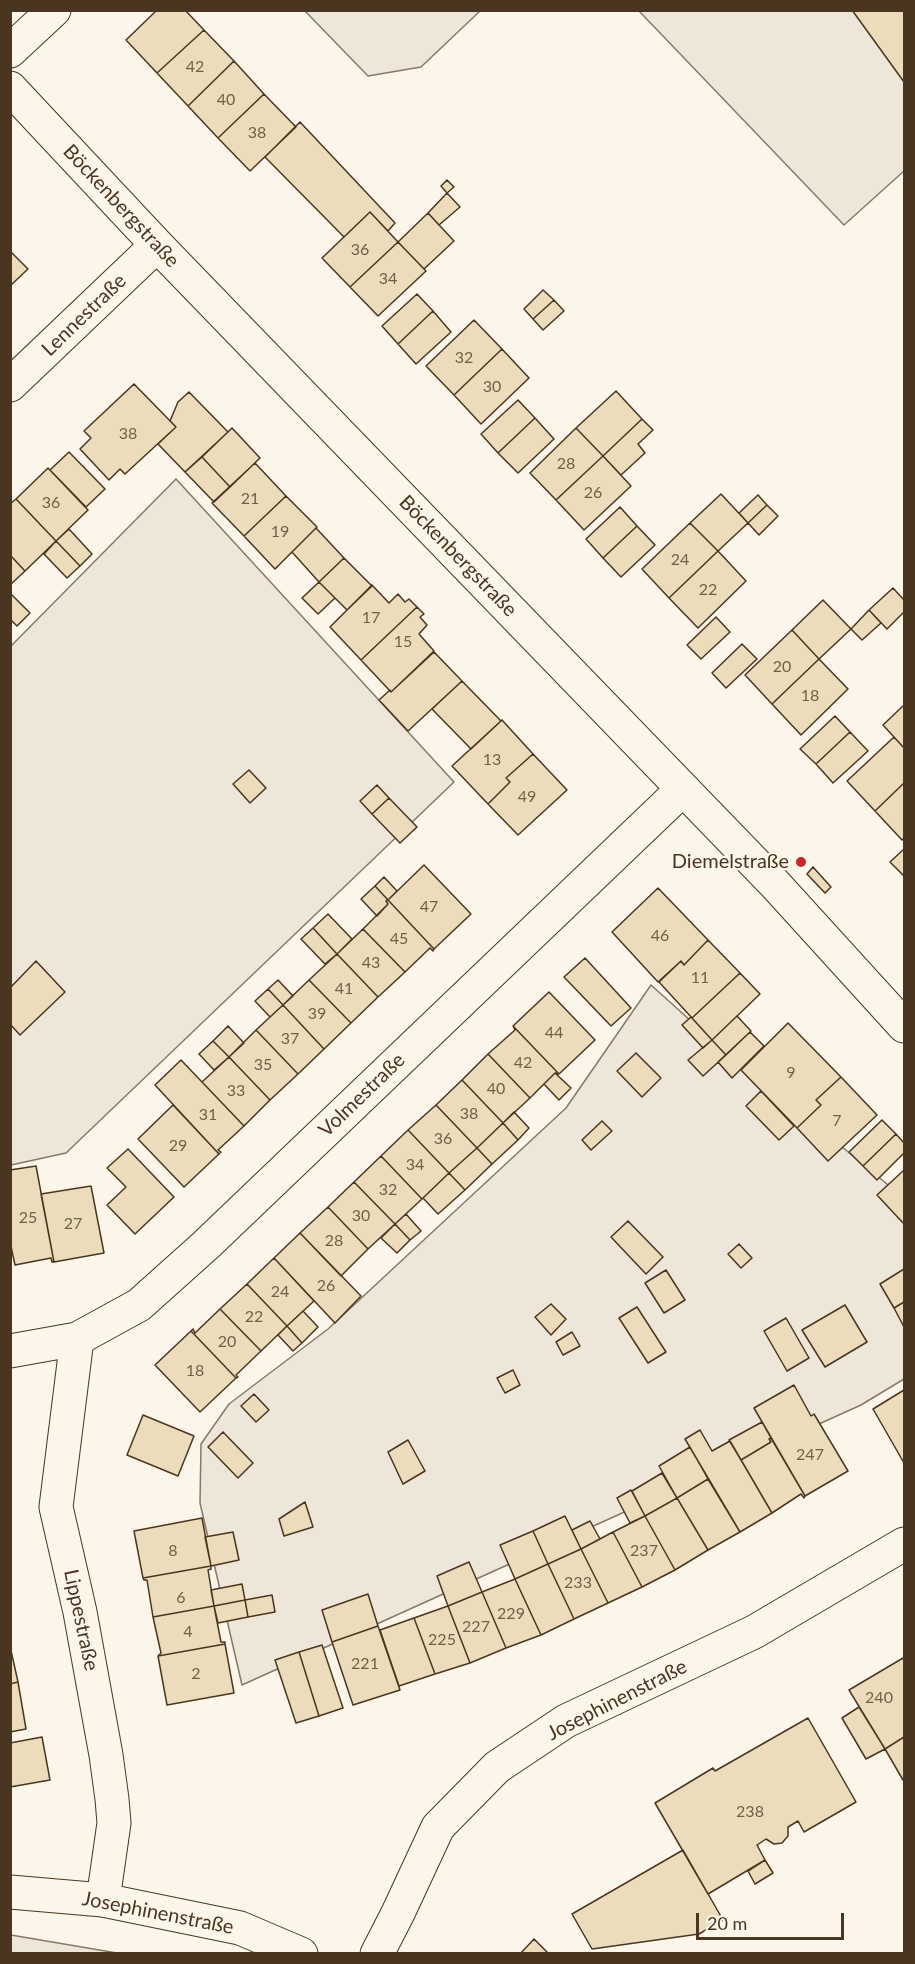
<!DOCTYPE html>
<html>
<head>
<meta charset="utf-8">
<style>
  body { margin:0 }
  #map { position:relative; width:915px; height:1964px; overflow:hidden; background:#fbf6e9; font-family:Lato,sans-serif }
  canvas { display:block }
  .frame { position:absolute; inset:0; border:12px solid #4a3520; pointer-events:none }
  .scale { position:absolute; left:696px; top:1913px; width:148px; height:27px; box-sizing:border-box; border:3px solid #4a3520; border-top:0; padding-left:8px; font-size:18px; line-height:21px; white-space:nowrap; color:#4a3520; -webkit-text-stroke:4px #fbf6e9; paint-order:stroke }
</style>
</head>
<body>
<div id="map">
<canvas width="915" height="1964"></canvas>
<div class="frame"></div>
<div class="scale">20 m</div>
</div>
<script>
const ctx = document.querySelector('canvas').getContext('2d');
ctx.lineJoin = 'round';
function fillPath(path, color) { ctx.fillStyle = color; ctx.fill(path, 'evenodd'); }
const shape = rows => new Path2D(rows.map(r => 'M' + r).join(''));
function stroke(path, color, width, dash) { ctx.strokeStyle = color; ctx.lineWidth = width; ctx.lineCap = dash ? 'butt' : 'round'; ctx.setLineDash(dash || []); ctx.stroke(path); }
function label(font, color, halo, rows, align = 'center') {
  ctx.font = font + ' Lato,sans-serif'; ctx.lineWidth = 4.5; ctx.setLineDash([]); ctx.textBaseline = 'middle'; ctx.strokeStyle = halo; ctx.fillStyle = color; for (const [text, x, y, turn = 0] of rows) {
    ctx.save(); ctx.translate(x, y); ctx.rotate((+turn || 0) * Math.PI / 180); ctx.textAlign = isNaN(turn) ? turn : align; if (halo) ctx.strokeText(text, 0, 0); ctx.fillText(text, 0, 0); ctx.restore();
  }
}
const green = shape([
  [305,11,480,11,421,67,368,76,305,11],
  [639,11,904,11,904,171,844,225,639,11],
  [176,479,454,782,66,1153,11,1165,11,646,176,479],
  [651,985,711,1039,904,1198,904,1379,861,1405,242,1685,200,1503,201,1444,229,1404,328,1329,566,1108,651,985],
  [10,1935,11,1935,117,1953,11,1953,10,1935]
]);
fillPath(green, '#ede6d9');
stroke(green, '#887966', 1.5);
const building = shape([
  [157,10,185,10,204,30,157,73,126,40,157,10],
  [852,10,904,10,904,82,852,10],
  [204,30,234,61,188,106,157,73,204,30],
  [234,61,264,94,218,138,188,106,234,61],
  [264,94,296,127,250,171,218,138,264,94],
  [300,122,395,223,388,231,370,212,344,237,265,157,300,122],
  [447,180,454,187,447,193,441,186,447,180],
  [447,193,460,207,439,225,428,213,447,193],
  [370,212,398,242,350,287,322,258,370,212],
  [428,213,454,241,424,269,398,242,428,213],
  [398,242,426,271,378,316,350,287,398,242],
  [10,251,28,269,10,286,10,251],
  [543,290,554,300,533,319,524,309,543,290],
  [417,294,433,311,398,344,382,326,417,294],
  [554,300,564,311,543,330,533,319,554,300],
  [433,311,451,332,416,364,398,344,433,311],
  [474,320,502,349,454,395,426,366,474,320],
  [502,349,529,378,481,424,454,395,502,349],
  [134,384,176,427,125,474,120,469,109,480,80,449,91,438,84,431,134,384],
  [616,391,642,419,603,456,576,428,616,391],
  [189,392,228,432,185,472,158,444,176,427,170,421,178,402,189,392],
  [518,400,535,418,498,453,481,434,518,400],
  [535,418,554,439,518,473,498,453,535,418],
  [642,419,653,430,638,444,645,453,621,475,603,456,642,419],
  [232,428,260,458,230,487,202,457,232,428],
  [576,428,603,456,556,500,530,473,576,428],
  [69,452,105,489,86,507,50,470,69,452],
  [603,456,631,486,584,530,556,500,603,456],
  [202,457,230,487,214,502,185,472,202,457],
  [255,463,286,496,244,536,212,503,255,463],
  [48,468,88,510,56,541,16,499,48,468],
  [721,494,748,523,718,551,690,523,721,494],
  [758,495,767,505,748,523,739,513,758,495],
  [286,496,317,527,275,569,244,536,286,496],
  [16,499,56,541,25,571,10,555,10,504,16,499],
  [767,505,778,516,759,535,748,523,767,505],
  [620,507,637,526,603,558,586,539,620,507],
  [690,523,718,551,669,598,642,569,690,523],
  [637,526,655,545,621,577,603,558,637,526],
  [316,528,344,558,319,582,292,552,316,528],
  [69,529,92,554,80,566,56,541,69,529],
  [56,541,80,566,67,578,44,554,56,541],
  [718,551,746,581,698,628,669,598,718,551],
  [10,555,25,571,10,585,10,555],
  [344,558,372,586,347,610,319,582,344,558],
  [319,582,335,598,318,614,302,598,319,582],
  [372,585,389,603,398,594,405,602,409,599,417,607,361,660,330,627,372,585],
  [893,588,904,600,904,612,887,629,869,610,893,588],
  [10,593,30,613,17,626,10,619,10,593],
  [823,600,851,629,819,659,792,630,823,600],
  [417,607,424,614,420,617,427,625,419,634,434,651,391,692,361,660,417,607],
  [869,610,881,623,862,640,851,629,869,610],
  [716,617,730,632,701,659,687,645,716,617],
  [792,630,819,659,772,704,745,675,792,630],
  [742,644,757,659,726,688,712,673,742,644],
  [434,652,462,681,408,731,379,700,390,690,391,692,434,652],
  [819,659,848,689,801,735,772,704,819,659],
  [462,681,501,721,471,749,432,709,462,681],
  [904,705,904,748,883,725,904,705],
  [835,716,850,732,816,764,800,749,835,716],
  [502,720,533,754,506,778,510,782,488,804,452,766,502,720],
  [850,732,868,751,833,783,816,764,850,732],
  [894,737,904,748,904,783,875,811,847,781,894,737],
  [533,754,567,790,518,835,488,804,510,782,506,778,533,754],
  [249,770,266,788,250,803,233,784,249,770],
  [904,783,904,838,902,840,875,811,904,783],
  [377,785,389,798,372,814,360,801,377,785],
  [389,798,417,827,400,843,372,814,389,798],
  [904,849,904,876,890,862,904,849],
  [424,865,471,914,434,949,388,900,424,865],
  [813,867,831,887,825,893,807,874,813,867],
  [384,877,397,891,388,900,375,886,384,877],
  [375,886,388,900,386,901,388,904,377,916,361,899,375,886],
  [658,888,708,940,684,965,681,961,658,982,612,932,658,888],
  [388,900,434,949,433,951,430,948,405,972,363,929,388,904,386,901,388,900],
  [328,914,352,939,337,954,313,928,328,914],
  [313,928,337,954,325,964,301,939,313,928],
  [363,929,405,972,378,997,337,954,363,929],
  [708,940,740,973,692,1018,659,982,681,961,684,965,708,940],
  [337,954,378,997,351,1023,309,980,337,954],
  [585,958,631,1008,611,1026,564,977,585,958],
  [36,961,65,992,20,1035,10,1024,10,988,36,961],
  [740,973,760,994,712,1040,692,1018,740,973],
  [278,980,293,996,283,1005,268,989,278,980],
  [309,980,351,1023,324,1049,283,1005,309,980],
  [268,989,283,1005,270,1017,255,1001,268,989],
  [549,992,595,1040,559,1074,513,1026,549,992],
  [283,1005,324,1049,298,1074,256,1030,283,1005],
  [737,1016,751,1031,726,1055,712,1040,737,1016],
  [691,1017,712,1040,703,1048,682,1025,691,1017],
  [788,1023,841,1077,816,1100,821,1105,797,1128,741,1070,788,1023],
  [228,1026,244,1043,229,1057,213,1041,228,1026],
  [513,1026,559,1074,555,1073,530,1098,488,1054,515,1030,513,1026],
  [256,1030,298,1074,270,1100,229,1057,256,1030],
  [750,1032,764,1046,732,1078,718,1062,750,1032],
  [712,1040,726,1055,703,1076,688,1060,712,1040],
  [213,1041,229,1057,214,1070,199,1054,213,1041],
  [636,1053,661,1078,642,1097,617,1071,636,1053],
  [488,1054,530,1098,503,1123,462,1080,488,1054],
  [229,1057,270,1100,244,1126,202,1082,229,1057],
  [181,1060,244,1126,218,1150,221,1152,219,1154,155,1085,181,1060],
  [555,1073,571,1088,559,1100,544,1084,555,1073],
  [841,1077,877,1115,828,1161,797,1128,821,1105,816,1100,841,1077],
  [462,1080,503,1123,477,1148,436,1105,462,1080],
  [761,1091,794,1126,779,1140,746,1106,761,1091],
  [173,1105,219,1154,184,1187,138,1139,173,1105],
  [436,1105,477,1148,449,1173,408,1130,436,1105],
  [514,1112,529,1128,518,1140,503,1123,514,1112],
  [882,1120,896,1134,863,1166,849,1152,882,1120],
  [602,1121,612,1131,591,1150,582,1140,602,1121],
  [503,1123,518,1140,492,1164,477,1148,503,1123],
  [408,1130,449,1173,422,1199,381,1156,408,1130],
  [896,1134,904,1143,904,1153,877,1180,863,1166,896,1134],
  [477,1148,492,1164,465,1190,449,1173,477,1148],
  [128,1149,174,1197,135,1234,107,1205,126,1187,107,1168,128,1149],
  [381,1156,422,1199,395,1224,354,1182,381,1156],
  [36,1166,54,1262,52,1262,51,1258,15,1265,10,1242,10,1170,36,1166],
  [904,1170,904,1224,877,1195,904,1170],
  [449,1173,465,1190,438,1214,423,1198,449,1173],
  [354,1182,395,1224,368,1249,328,1207,354,1182],
  [91,1186,104,1253,54,1262,41,1194,91,1186],
  [328,1207,368,1249,341,1276,300,1233,328,1207],
  [406,1214,421,1231,410,1240,395,1224,406,1214],
  [628,1221,663,1257,646,1274,611,1237,628,1221],
  [395,1224,410,1240,397,1253,381,1238,395,1224],
  [300,1233,361,1296,335,1323,274,1258,300,1233],
  [739,1244,752,1258,741,1268,728,1254,739,1244],
  [274,1258,314,1301,287,1326,247,1284,274,1258],
  [904,1269,904,1302,894,1308,880,1284,904,1269],
  [666,1270,685,1300,664,1313,645,1283,666,1270],
  [247,1284,287,1326,261,1351,220,1309,247,1284],
  [904,1302,904,1327,894,1308,904,1302],
  [551,1304,566,1319,551,1335,535,1317,551,1304],
  [845,1305,867,1342,825,1367,802,1330,845,1305],
  [637,1307,666,1352,648,1363,619,1318,637,1307],
  [220,1309,261,1351,236,1375,238,1377,236,1378,191,1331,193,1329,195,1333,220,1309],
  [303,1311,318,1327,302,1343,287,1326,303,1311],
  [786,1318,809,1358,787,1371,764,1331,786,1318],
  [287,1326,302,1343,293,1351,278,1335,287,1326],
  [191,1331,236,1378,200,1412,155,1365,191,1331],
  [572,1332,580,1346,563,1355,556,1342,572,1332],
  [513,1370,520,1385,505,1393,497,1378,513,1370],
  [794,1385,811,1416,814,1414,848,1471,805,1496,754,1408,794,1385],
  [904,1390,904,1463,873,1409,904,1390],
  [254,1394,269,1410,256,1422,241,1406,254,1394],
  [143,1415,194,1436,178,1476,127,1455,143,1415],
  [762,1422,771,1438,769,1439,771,1442,741,1460,729,1440,762,1422],
  [700,1430,712,1451,730,1441,772,1513,740,1532,685,1439,700,1430],
  [223,1432,253,1463,238,1478,208,1447,223,1432],
  [771,1438,805,1496,804,1498,801,1494,772,1513,741,1460,771,1442,769,1439,771,1438],
  [408,1440,425,1471,403,1484,388,1452,408,1440],
  [690,1447,708,1479,677,1498,659,1466,690,1447],
  [662,1473,677,1498,645,1516,632,1491,662,1473],
  [708,1479,740,1532,708,1550,677,1498,708,1479],
  [631,1490,645,1516,630,1523,617,1498,631,1490],
  [677,1498,708,1550,675,1570,645,1516,677,1498],
  [305,1502,313,1527,284,1536,279,1519,305,1502],
  [565,1516,581,1549,548,1564,533,1531,565,1516],
  [645,1516,675,1570,642,1587,613,1532,645,1516],
  [202,1518,211,1566,143,1578,134,1531,202,1518],
  [590,1521,600,1539,581,1549,572,1530,590,1521],
  [533,1531,548,1564,515,1579,500,1545,533,1531],
  [233,1532,239,1560,211,1566,205,1537,233,1532],
  [613,1532,642,1587,608,1603,581,1549,613,1532],
  [581,1549,608,1603,574,1619,548,1564,581,1549],
  [469,1562,482,1592,448,1606,437,1576,469,1562],
  [548,1564,574,1619,541,1635,515,1579,548,1564],
  [211,1566,211,1569,208,1570,214,1606,153,1617,147,1580,144,1580,143,1578,211,1566],
  [515,1579,541,1635,506,1648,482,1592,515,1579],
  [242,1584,245,1600,214,1606,211,1590,242,1584],
  [482,1592,506,1648,470,1663,448,1606,482,1592],
  [368,1594,378,1626,332,1642,322,1610,368,1594],
  [272,1595,275,1612,248,1617,245,1600,272,1595],
  [245,1600,248,1617,218,1623,214,1606,245,1600],
  [214,1606,221,1642,225,1642,225,1644,158,1656,161,1653,153,1617,214,1606],
  [448,1606,470,1663,435,1674,414,1618,448,1606],
  [414,1618,435,1674,399,1686,380,1630,414,1618],
  [378,1626,400,1690,353,1705,332,1642,378,1626],
  [225,1644,234,1693,167,1705,158,1656,225,1644],
  [322,1645,343,1708,319,1716,299,1652,322,1645],
  [10,1646,18,1682,10,1684,10,1646],
  [299,1652,319,1716,296,1723,275,1660,299,1652],
  [903,1658,904,1661,904,1737,885,1749,849,1690,903,1658],
  [18,1682,26,1729,10,1732,10,1684,18,1682],
  [859,1707,885,1749,866,1759,842,1718,859,1707],
  [808,1718,856,1802,804,1832,798,1821,788,1827,788,1836,782,1843,774,1844,766,1839,757,1845,765,1860,708,1894,655,1803,713,1768,715,1771,808,1718],
  [42,1737,50,1780,10,1787,10,1743,42,1737],
  [904,1737,904,1779,903,1780,885,1749,904,1737],
  [683,1850,723,1920,699,1934,592,1949,572,1914,683,1850],
  [765,1860,773,1873,755,1884,748,1871,765,1860],
  [534,1939,549,1954,520,1954,534,1939]
]);
fillPath(building, '#ecdcbc');
stroke(building, '#4a3520', 1.5);
const minor = shape([
  [10,51,54,10],
  [10,88,157,245,774,883,904,1026],
  [10,385,157,245],
  [77,1339,56,1507,80,1612,106,1755,112,1799,114,1823,103,1900],
  [10,1351,77,1339,139,1305,206,1245,683,789],
  [377,1954,398,1913,438,1827,497,1767,566,1721,754,1632,904,1544]
]);
const tertiary = shape([
  [10,1892,103,1900,240,1928,301,1954]
]);
stroke(minor, '#4a3520', 35);
stroke(tertiary, '#4a3520', 35);
stroke(minor, '#fbf6e9', 33);
stroke(tertiary, '#fbf6e9', 33);
for (const [x, y, r, color] of [
  [801,862,6,"#c62828"]
]) { const dot = new Path2D(); dot.arc(x, y, r, 0, 2 * Math.PI); ctx.fillStyle = color; ctx.fill(dot); stroke(dot, '#fbf6e9', 2); }
label('16px', '#725f47', null, [
  ["42",195,67],
  ["40",226,100],
  ["38",257,133],
  ["36",360,250],
  ["34",388,279],
  ["32",464,358],
  ["30",492,387],
  ["38",128,434],
  ["28",566,464],
  ["26",593,493],
  ["21",250,499],
  ["36",51,503],
  ["19",280,532],
  ["24",680,560],
  ["22",708,590],
  ["17",371,618],
  ["15",403,642],
  ["20",782,667],
  ["18",810,696],
  ["13",492,760],
  ["49",527,797],
  ["47",429,907],
  ["46",660,936],
  ["45",399,939],
  ["43",371,963],
  ["11",700,978],
  ["41",344,989],
  ["39",317,1014],
  ["44",554,1033],
  ["37",290,1039],
  ["42",523,1063],
  ["35",263,1065],
  ["9",791,1073],
  ["40",496,1089],
  ["33",236,1091],
  ["38",469,1114],
  ["31",208,1115],
  ["7",837,1121],
  ["36",443,1139],
  ["29",178,1146],
  ["34",415,1165],
  ["32",388,1190],
  ["30",361,1216],
  ["25",28,1218],
  ["27",73,1224],
  ["28",334,1241],
  ["26",326,1286],
  ["24",280,1292],
  ["22",254,1317],
  ["20",227,1342],
  ["18",195,1371],
  ["247",810,1455],
  ["8",173,1551],
  ["237",644,1551],
  ["233",578,1583],
  ["6",181,1598],
  ["229",511,1614],
  ["227",476,1627],
  ["4",188,1632],
  ["225",442,1640],
  ["221",365,1664],
  ["2",196,1674],
  ["240",879,1698],
  ["238",750,1812]
]);
label('20px', '#4a3520', '#fbf6e9', [
  ["Böckenbergstraße",121,206,47],
  ["Lennestraße",84,315,-44],
  ["Böckenbergstraße",458,556,46],
  ["Volmestraße",362,1095,-44],
  ["Lippestraße",81,1620,78],
  ["Josephinenstraße",617,1700,-27],
  ["Josephinenstraße",158,1913,11]
]);
label('20px', '#4a3520', '#fbf6e9', [
  ["Diemelstraße",789,862]
], 'right');
</script>
</body>
</html>
